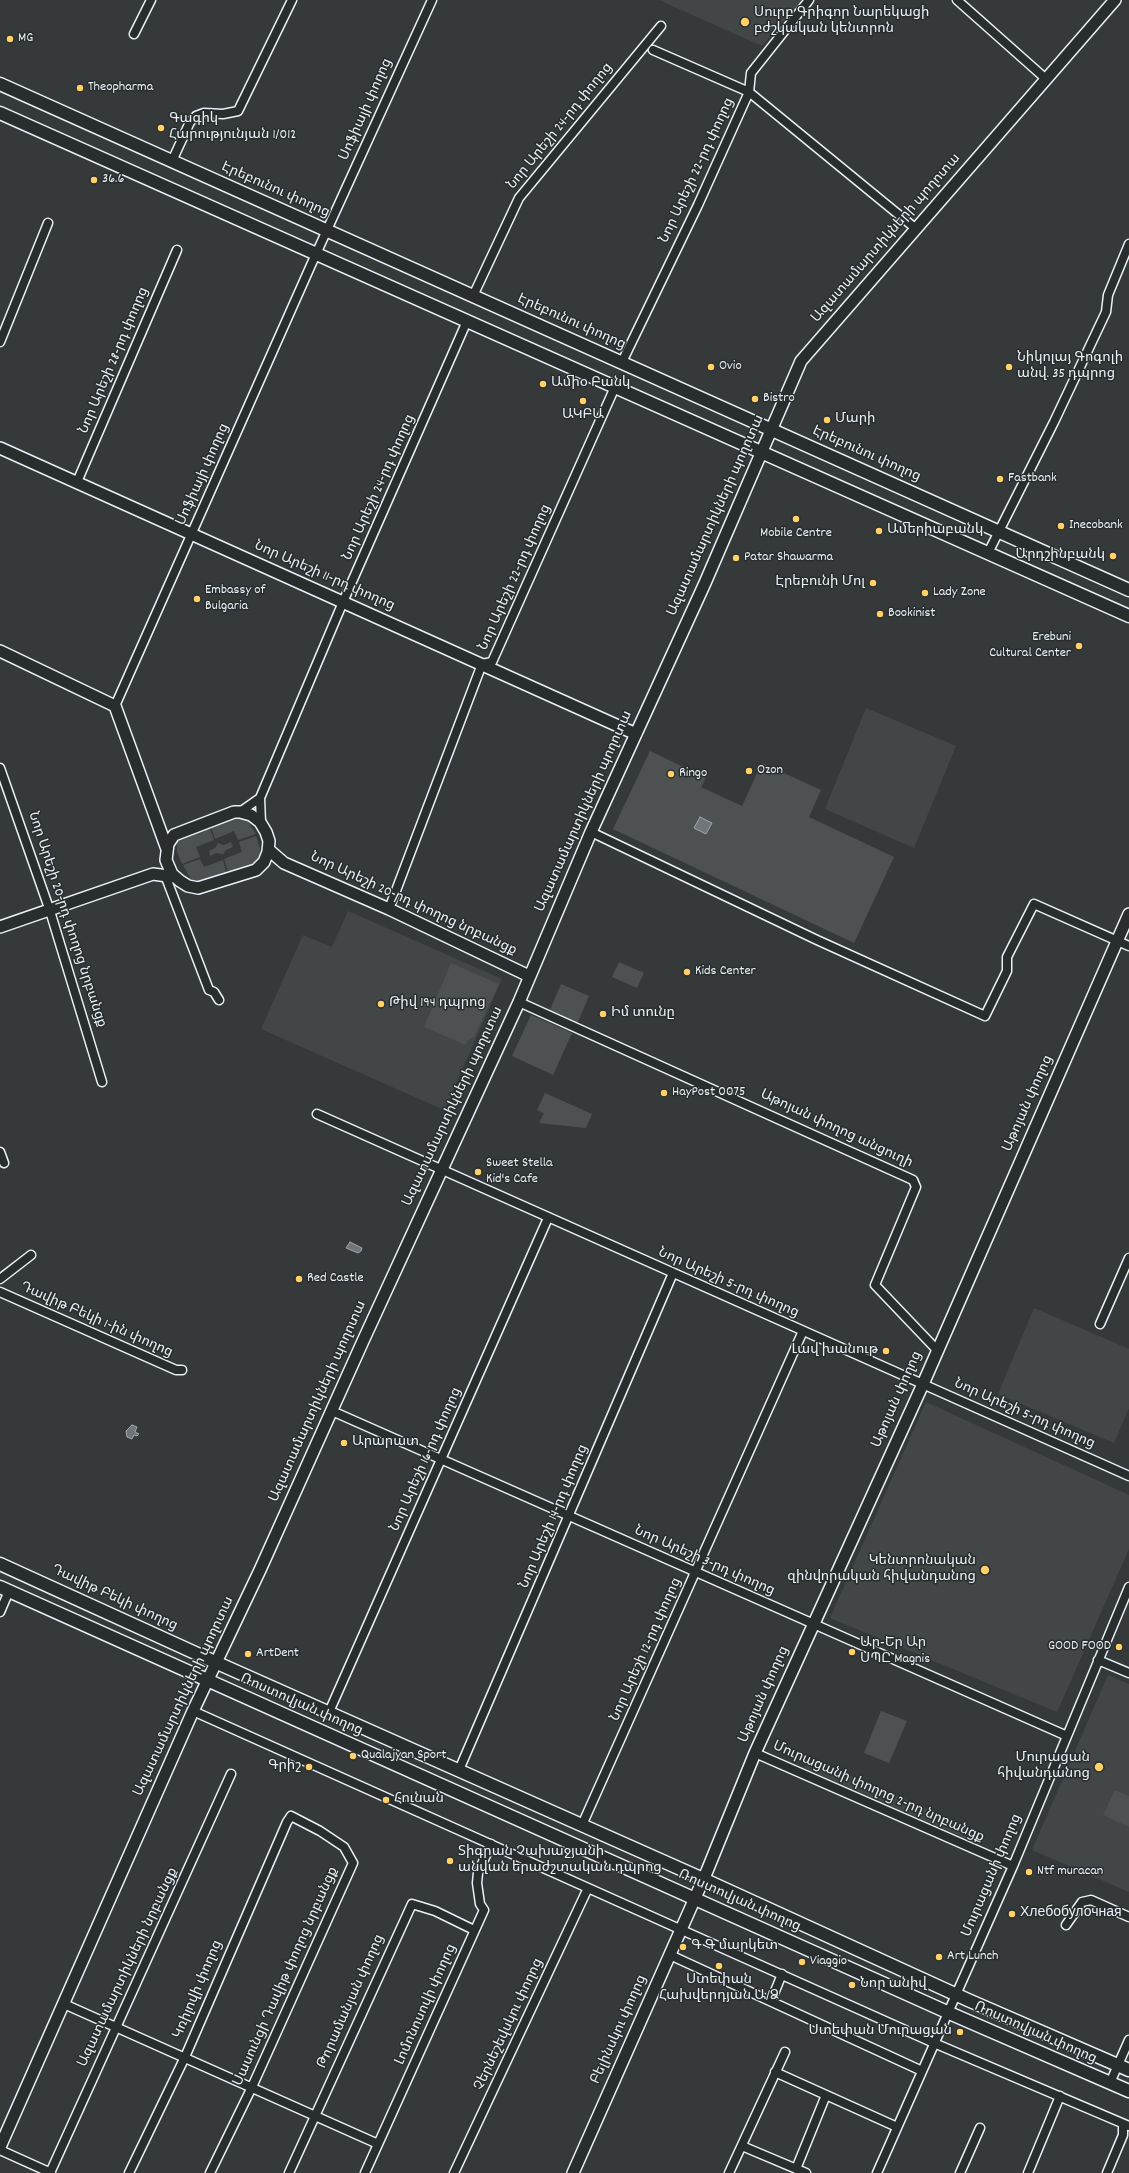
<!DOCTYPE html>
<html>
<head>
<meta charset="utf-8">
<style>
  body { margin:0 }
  canvas { display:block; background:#35393a }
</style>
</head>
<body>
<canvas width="1129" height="2173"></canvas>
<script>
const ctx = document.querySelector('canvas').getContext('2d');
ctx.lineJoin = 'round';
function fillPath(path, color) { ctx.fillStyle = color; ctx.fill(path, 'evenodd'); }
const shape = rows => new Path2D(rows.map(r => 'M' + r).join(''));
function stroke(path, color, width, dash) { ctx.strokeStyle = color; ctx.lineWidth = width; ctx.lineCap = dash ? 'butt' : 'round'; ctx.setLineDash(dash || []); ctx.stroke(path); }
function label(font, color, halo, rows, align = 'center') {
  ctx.font = font + ' Dekko,"Noto Sans Armenian",sans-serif'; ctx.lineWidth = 3; ctx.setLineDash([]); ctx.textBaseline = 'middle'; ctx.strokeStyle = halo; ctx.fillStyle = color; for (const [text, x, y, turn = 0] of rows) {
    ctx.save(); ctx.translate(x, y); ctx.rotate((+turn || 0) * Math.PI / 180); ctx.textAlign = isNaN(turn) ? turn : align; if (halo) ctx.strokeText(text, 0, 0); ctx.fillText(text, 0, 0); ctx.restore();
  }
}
fillPath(shape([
  [659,0,802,0,762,46],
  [866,708,956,746,914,848,825,809],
  [348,911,502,979,444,1110,261,1029,303,935,332,947],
  [1034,1308,1129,1349,1129,1408,1114,1443,998,1394],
  [926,1402,1129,1495,1129,1549,1057,1712,830,1618],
  [1108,1675,1129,1684,1129,1892,1032,1850],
  [809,1758,983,1833,978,1844,804,1768]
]), '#424647');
fillPath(shape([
  [650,751,706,778,701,787,742,806,762,763,821,790,809,817,894,857,854,943,613,829],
  [234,817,246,818,256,834,238,840,234,831,215,839,210,824],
  [208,824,214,840,196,847,200,857,182,864,177,852,177,843,180,839],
  [256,836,261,852,258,862,253,866,229,874,224,859,242,852,239,842],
  [231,842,233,847,226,850,223,854,216,853,210,856,209,851,215,848,218,843,224,845],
  [200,859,204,867,223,860,227,875,199,883,192,881,183,865],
  [619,962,644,973,637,988,612,977],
  [451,963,499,984,474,1037,467,1041,466,1045,424,1027],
  [561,984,589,996,577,1024,549,1012],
  [531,1015,572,1033,553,1075,512,1056],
  [545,1093,592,1114,586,1128,539,1123,544,1113,537,1110],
  [881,1711,907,1721,889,1763,864,1753],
  [1115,1790,1129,1796,1129,1827,1103,1815]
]), '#4d5152');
const water = shape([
  [700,817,712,823,706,834,694,828,700,817],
  [350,1242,362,1248,361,1251,358,1253,346,1248,350,1242],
  [132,1425,137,1427,135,1432,139,1434,137,1436,134,1435,132,1439,127,1437,126,1431,132,1425]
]);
fillPath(water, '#707579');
stroke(water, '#a0a7ac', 1);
const street = shape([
  [957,0,1046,79],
  [134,34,151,0],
  [653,50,749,92,915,228],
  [172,161,190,122,196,116,204,113,223,114,238,111,292,0],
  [473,296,519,198,661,26],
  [0,342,48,223],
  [622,362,698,205,749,92,751,73,809,0],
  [77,482,177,250],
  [988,553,1054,422,1106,312,1108,295,1129,244],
  [115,706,311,265,432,0],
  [0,768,50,911,102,1082],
  [240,812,260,798],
  [261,823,260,798,343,602,467,321],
  [591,832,817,940,985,1016,1007,971,1007,957,1034,904,1129,946],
  [165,875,209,990,214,992,219,1000],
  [389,909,482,664,492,662,615,387],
  [519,1002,913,1180,916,1187,875,1285,937,1350],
  [317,1114,1129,1476],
  [0,1152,4,1163],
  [0,1279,31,1255],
  [0,1292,176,1370,182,1370],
  [1100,1324,1129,1258],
  [332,1411,1067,1736],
  [0,1612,9,1591],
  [1098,1660,1129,1673],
  [193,1711,934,2043,1129,2126],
  [329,1712,548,1218],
  [755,1753,1013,1866],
  [459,1770,673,1273],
  [582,1825,803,1331],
  [1066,1925,1082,1902,1091,1900,1129,1917],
  [670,1955,922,2071],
  [771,2001,782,1974],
  [64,2004,378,2144],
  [775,2072,897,2127],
  [1110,2083,1129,2040],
  [742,2146,806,2173],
  [0,2150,51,2173],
  [796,2169,826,2095],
  [50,2173,231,1774],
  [129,2173,185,2057,287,1822,291,1816,320,1831,344,1847,353,1863,252,2087,210,2173],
  [289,2173,412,1904,435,1911,474,1930],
  [365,2173,484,1910,480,1904,477,1883,478,1873,491,1844],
  [454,2173,588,1888],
  [729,2173,785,2052],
  [877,2173,1013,1866,1129,1587],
  [960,2173,980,2128],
  [1028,2173,1060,2096],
  [1107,2173,1123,2135,1123,2124]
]);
const secondary = shape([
  [0,448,636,734],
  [0,651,115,706,167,849],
  [234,812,240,812,251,815,260,822,266,832,269,841,268,852,264,862,256,870,198,888,188,886,180,881,172,874,166,860,168,844,174,835,234,812],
  [269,850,284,863,389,909,529,976],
  [0,927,153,874,175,877],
  [0,2147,193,1711,260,1570,363,1341,519,1002,591,832,705,583,801,361,1115,0],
  [573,2173,707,1871,755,1753,923,1384,1129,914]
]);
const primary = shape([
  [0,84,1129,590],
  [0,113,1129,616],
  [0,1564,215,1662,703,1879,968,2000,1129,2070],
  [0,1587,947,2012,1129,2091]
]);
stroke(street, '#e8f1f8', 11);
stroke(secondary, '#e8f1f8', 14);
stroke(primary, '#e8f1f8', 15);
stroke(street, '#2a2d2e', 8);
stroke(secondary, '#2a2d2e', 11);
stroke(primary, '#2a2d2e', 12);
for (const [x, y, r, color] of [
  [745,22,5,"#ffd166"],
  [10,39,4,"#ffd166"],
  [80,88,4,"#ffd166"],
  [161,128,4,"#ffd166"],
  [94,180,4,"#ffd166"],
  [711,367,4,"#ffd166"],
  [1009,367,4,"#ffd166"],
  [543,384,4,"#ffd166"],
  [755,399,4,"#ffd166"],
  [583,401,4,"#ffd166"],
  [827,420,4,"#ffd166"],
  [1000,479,4,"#ffd166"],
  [796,519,4,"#ffd166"],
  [1061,526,4,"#ffd166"],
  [879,531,4,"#ffd166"],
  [1113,556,4,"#ffd166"],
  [736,558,4,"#ffd166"],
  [873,583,4,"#ffd166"],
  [925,593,4,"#ffd166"],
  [197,599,4,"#ffd166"],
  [880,614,4,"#ffd166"],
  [1079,646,4,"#ffd166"],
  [749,771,4,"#ffd166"],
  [671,774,4,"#ffd166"],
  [687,972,4,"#ffd166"],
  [381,1004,4,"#ffd166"],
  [603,1014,4,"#ffd166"],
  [664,1093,4,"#ffd166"],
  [478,1172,4,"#ffd166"],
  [299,1279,4,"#ffd166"],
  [886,1351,4,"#ffd166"],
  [344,1443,4,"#ffd166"],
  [985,1570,5,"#ffd166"],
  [1119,1647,4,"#ffd166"],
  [852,1652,4,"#ffd166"],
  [248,1654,4,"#ffd166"],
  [353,1756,4,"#ffd166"],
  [309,1767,4,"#ffd166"],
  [1099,1767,5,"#ffd166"],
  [386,1800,4,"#ffd166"],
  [450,1861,4,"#ffd166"],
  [1029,1872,4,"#ffd166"],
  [1012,1914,4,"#ffd166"],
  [683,1947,4,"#ffd166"],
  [939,1957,4,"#ffd166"],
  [802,1962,4,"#ffd166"],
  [719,1966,4,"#ffd166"],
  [852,1985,4,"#ffd166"],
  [960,2032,4,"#ffd166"]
]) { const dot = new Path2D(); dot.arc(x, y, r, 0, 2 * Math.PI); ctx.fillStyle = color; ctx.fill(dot); stroke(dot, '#2a2d2e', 1.5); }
label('14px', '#e8f1f8', '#2a2d2e', [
  ["Սուրբ Գրիգոր Նարեկացի",754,14],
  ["բժշկական կենտրոն",754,30],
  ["MG",18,39],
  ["Theopharma",88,88],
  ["Գագիկ",169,120],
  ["Հարությունյան 1/012",169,136],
  ["36.6",102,180],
  ["Նիկոլայ Գոգոլի",1017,359],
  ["անվ. 35 դպրոց",1017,375],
  ["Ovio",719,367],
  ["Ամիօ Բանկ",551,384],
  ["Bistro",763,399],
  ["ԱԿԲԱ",583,416,"center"],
  ["Մարի",835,420],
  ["Fastbank",1008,479],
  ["Inecobank",1069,526],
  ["Ամերիաբանկ",887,531],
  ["Mobile Centre",796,534,"center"],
  ["Արդշինբանկ",1105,556,"right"],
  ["Patar Shawarma",744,558],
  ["Էրեբունի Մոլ",865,583,"right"],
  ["Embassy of",205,591],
  ["Bulgaria",205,607],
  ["Lady Zone",933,593],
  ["Bookinist",888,614],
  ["Erebuni",1071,638,"right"],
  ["Cultural Center",1071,654,"right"],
  ["Ozon",757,771],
  ["Ringo",679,774],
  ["Kids Center",695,972],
  ["Թիվ 194 դպրոց",389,1004],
  ["Իմ տունը",611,1014],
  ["HayPost 0075",672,1093],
  ["Sweet Stella",486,1164],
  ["Kid's Cafe",486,1180],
  ["Red Castle",307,1279],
  ["Լավ խանութ",878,1351,"right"],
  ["Արարատ",352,1443],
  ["Կենտրոնական",976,1562,"right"],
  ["զինվորական հիվանդանոց",976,1578,"right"],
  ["Ար-Եր Ար",860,1644],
  ["ՍՊԸ Magnis",860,1660],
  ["GOOD FOOD",1111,1647,"right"],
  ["ArtDent",256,1654],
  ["Qualajyan Sport",361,1756],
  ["Մուրացան",1090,1759,"right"],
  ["հիվանդանոց",1090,1775,"right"],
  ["Գրիշ",301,1767,"right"],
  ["Հունան",394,1800],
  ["Տիգրան Չախաջյանի",458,1853],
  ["անվան երաժշտական դպրոց",458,1869],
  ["Ntf muracan",1037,1872],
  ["Хлебобулочная",1020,1914],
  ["Գ Գ մարկետ",691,1947],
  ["Art Lunch",947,1957],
  ["Viaggio",810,1962],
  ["Ստեփան",719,1981,"center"],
  ["Հախվերդյան Ա/Ձ",719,1997,"center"],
  ["Նոր անիվ",860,1985],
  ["Ստեփան Մուրացան",952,2032,"right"]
], 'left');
label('14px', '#e8f1f8', '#2a2d2e', [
  ["Սոֆիայի փողոց",367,110,-66],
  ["Նոր Արեշի 24-րդ փողոց",561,127,-51],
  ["Նոր Արեշի 22-րդ փողոց",698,171,-65],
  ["Էրեբունու փողոց",275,191,24],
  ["Ազատամարտիկների պողոտա",887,239,-49],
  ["Էրեբունու փողոց",571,323,24],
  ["Նոր Արեշի 28-րդ փողոց",115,361,-67],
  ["Էրեբունու փողոց",866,455,24],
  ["Սոֆիայի փողոց",204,475,-66],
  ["Նոր Արեշի 24-րդ փողոց",380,488,-66],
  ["Ազատամարտիկների պողոտա",717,516,-66],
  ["Նոր Արեշի 11-րդ փողոց",324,577,24],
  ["Նոր Արեշի 22-րդ փողոց",516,578,-66],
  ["Ազատամարտիկների պողոտա",585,812,-66],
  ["Նոր Արեշի 20-րդ փողոց նրբանցք",413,905,25],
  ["Նոր Արեշի 20-րդ փողոց նրբանցք",66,920,72],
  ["Աթոյան փողոց",1029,1104,-66],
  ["Ազատամարտիկների պողոտա",454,1107,-65],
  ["Աթոյան փողոց անցուղի",836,1130,25],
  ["Նոր Արեշի 5-րդ փողոց",728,1284,24],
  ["Դավիթ Բեկի 1-ին փողոց",96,1321,24],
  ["Աթոյան փողոց",898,1400,-66],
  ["Ազատամարտիկների պողոտա",319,1402,-66],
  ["Նոր Արեշի 5-րդ փողոց",1024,1415,24],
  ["Նոր Արեշի 16-րդ փողոց",427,1460,-66],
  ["Նոր Արեշի 14-րդ փողոց",555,1517,-67],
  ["Նոր Արեշի 3-րդ փողոց",704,1562,24],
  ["Դավիթ Բեկի փողոց",114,1599,25],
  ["Նոր Արեշի 12-րդ փողոց",647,1650,-66],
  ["Աթոյան փողոց",765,1695,-66],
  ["Ազատամարտիկների պողոտա",185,1697,-65],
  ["Ռոստովյան փողոց",301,1706,24],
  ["Մուրացանի փողոց 2-րդ նրբանցք",878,1793,24],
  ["Մուրացանի փողոց",993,1876,-67],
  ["Ռոստովյան փողոց",739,1902,24],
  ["Ազատամարտիկների նրբանցք",129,1968,-65],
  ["Սասունցի Դավիթ փողոց նրբանցք",287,1977,-66],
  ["Կռիլովի փողոց",199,1990,-67],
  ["Թորամանյան փողոց",352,2002,-66],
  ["Լոմոնոսովի փողոց",427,2005,-66],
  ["Չերնեշեվսկու փողոց",510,2025,-65],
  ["Բելինսկու փողոց",620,2030,-66],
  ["Ռոստովյան փողոց",1035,2034,24]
]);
</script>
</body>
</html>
